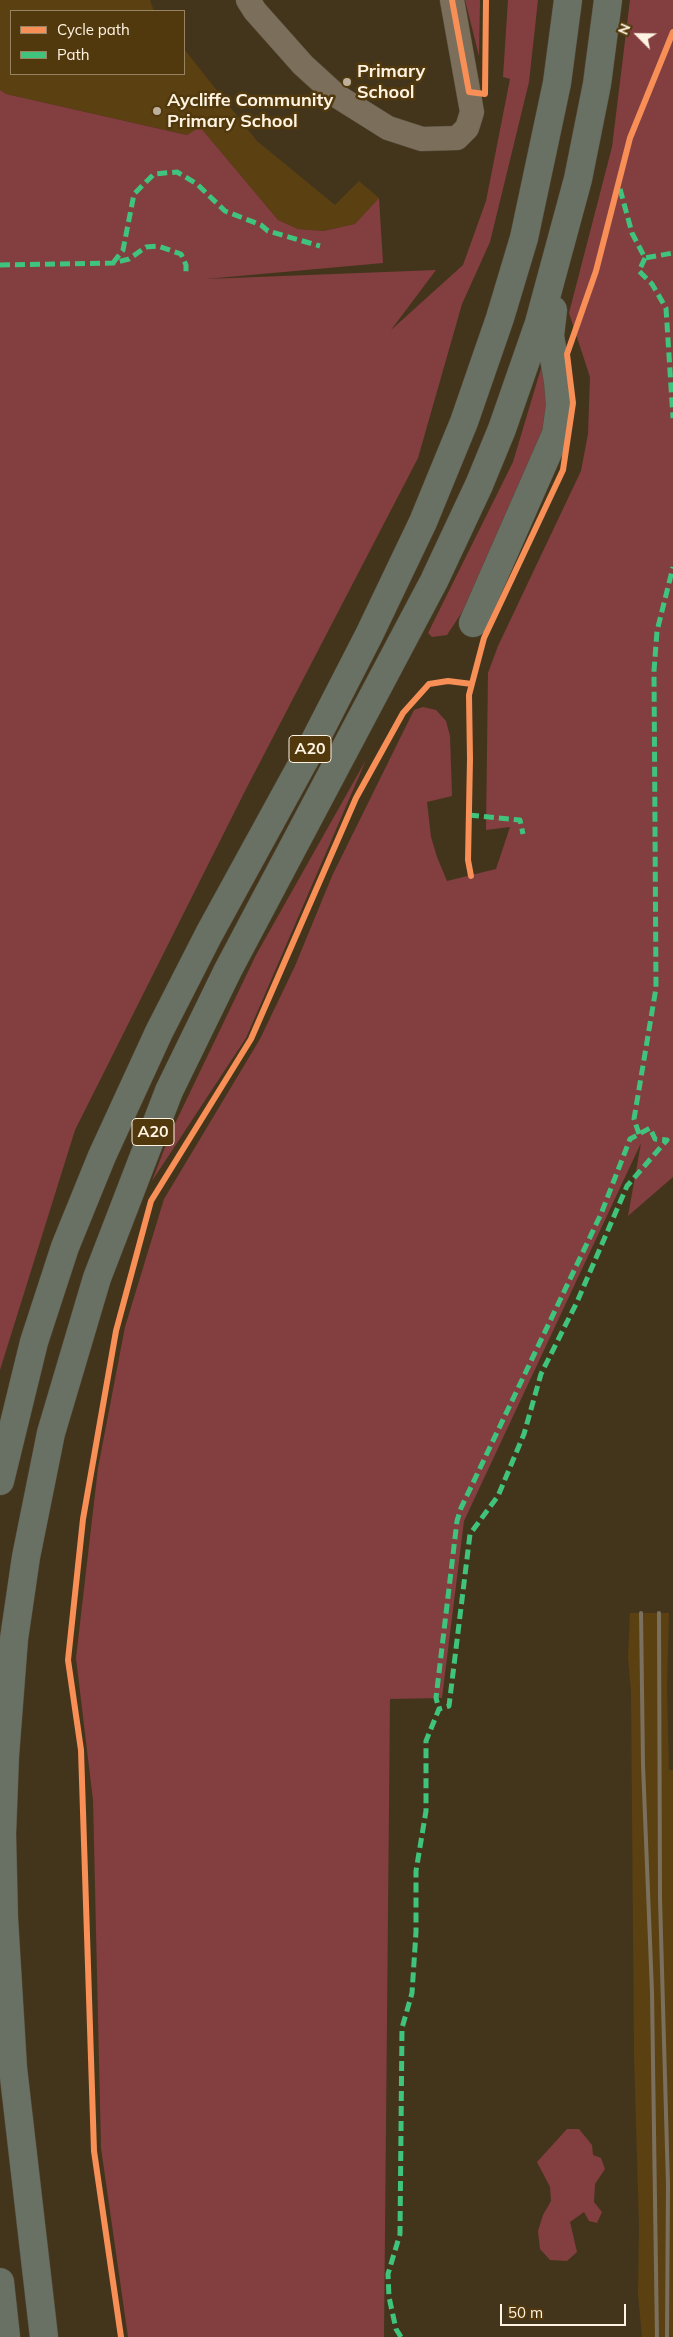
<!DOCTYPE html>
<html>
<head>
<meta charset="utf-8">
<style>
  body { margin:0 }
  #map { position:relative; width:673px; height:2337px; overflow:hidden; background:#43351c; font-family:Mulish,sans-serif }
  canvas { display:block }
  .legend { position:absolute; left:10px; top:10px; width:175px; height:65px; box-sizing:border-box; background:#52390d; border:1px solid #978362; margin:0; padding:6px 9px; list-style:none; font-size:15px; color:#fff3e2 }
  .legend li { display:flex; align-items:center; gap:10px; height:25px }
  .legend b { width:25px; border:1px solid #978362 }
  .north { position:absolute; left:613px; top:10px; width:50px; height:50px; -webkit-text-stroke:4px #52390d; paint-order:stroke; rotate:293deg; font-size:14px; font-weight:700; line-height:20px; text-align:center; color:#fff3e2 }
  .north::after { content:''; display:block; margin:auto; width:18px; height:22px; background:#fff3e2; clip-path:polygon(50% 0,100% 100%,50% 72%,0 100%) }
  .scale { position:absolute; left:500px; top:2304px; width:126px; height:22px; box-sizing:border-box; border:2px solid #fff3e2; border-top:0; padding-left:6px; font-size:15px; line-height:18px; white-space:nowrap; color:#fff3e2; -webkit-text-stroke:4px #52390d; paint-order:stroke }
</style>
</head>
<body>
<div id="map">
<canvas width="673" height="2337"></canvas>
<ul class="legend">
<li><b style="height:6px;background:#f78f57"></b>Cycle path</li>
<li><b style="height:6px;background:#40c37c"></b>Path</li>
</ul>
<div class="north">N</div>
<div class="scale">50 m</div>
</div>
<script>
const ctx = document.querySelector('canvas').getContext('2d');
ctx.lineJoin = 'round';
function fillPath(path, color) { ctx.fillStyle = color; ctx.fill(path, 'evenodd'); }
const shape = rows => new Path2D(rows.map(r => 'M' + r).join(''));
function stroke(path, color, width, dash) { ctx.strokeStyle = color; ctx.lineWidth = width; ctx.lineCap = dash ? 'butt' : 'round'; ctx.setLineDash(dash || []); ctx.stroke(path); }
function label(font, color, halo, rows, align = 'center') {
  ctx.font = font + ' Mulish,sans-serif'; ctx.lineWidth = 5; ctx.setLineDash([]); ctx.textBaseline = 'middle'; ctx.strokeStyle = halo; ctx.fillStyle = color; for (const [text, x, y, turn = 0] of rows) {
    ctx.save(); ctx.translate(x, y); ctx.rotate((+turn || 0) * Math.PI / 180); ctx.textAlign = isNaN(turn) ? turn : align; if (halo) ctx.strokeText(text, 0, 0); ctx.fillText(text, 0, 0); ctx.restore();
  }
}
fillPath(shape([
  [0,0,150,0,154,11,11,11,11,74,184,74,184,49,257,141,335,205,359,181,379,198,355,224,323,231,298,229,278,220,200,127,188,135,6,94,0,90],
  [630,1613,669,1613,667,1687,669,1770,673,1770,673,2337,642,2337,638,2295,639,2226,634,2054,631,1691,628,1657]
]), '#5b4012');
fillPath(shape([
  [465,0,480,0,479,56],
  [508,0,538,0,529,82,490,242,462,304,418,458,244,793,75,1130,0,1370,0,90,6,94,187,135,200,127,278,220,298,229,323,231,355,224,379,198,383,263,206,279,436,270,391,330,463,265,486,201,510,79,503,77],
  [630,0,673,0,673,1177,628,1216,641,1143,464,1521,442,1698,390,1699,384,2337,128,2337,101,2148,93,1800,76,1658,98,1468,125,1327,164,1199,260,1039,295,966,332,876,414,710,423,707,436,710,446,721,450,736,452,796,427,802,431,837,437,857,447,881,496,869,510,827,486,830,488,673,498,646,581,471,588,434,590,377,569,313,612,147],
  [542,365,551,376,545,429,470,600,447,635,432,637,428,633,513,462],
  [366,760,246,1038,152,1181,170,1134,256,955],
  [567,2129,579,2129,592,2145,593,2155,601,2158,605,2169,595,2184,594,2202,602,2212,597,2223,589,2221,584,2212,570,2222,577,2252,567,2261,550,2260,540,2249,538,2231,543,2215,551,2201,550,2187,537,2162]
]), '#833e40');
const minor = shape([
  [248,0,255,11,303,65,337,96,388,128,422,139,457,138,467,128,472,112,452,0]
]);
const highway = shape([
  [473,623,556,434,560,406,558,381,550,336,553,310],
  [0,1481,34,1342,65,1247,102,1156,159,1032,209,934,311,748,369,635,423,522,464,422,500,318,524,238,557,83,568,0],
  [0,2282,6,2337],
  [44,2337,13,2068,4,1918,2,1834,5,1756,14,1639,26,1557,51,1433,97,1278,169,1091,228,970,434,581,479,485,502,429,539,323,578,179,597,84,608,0]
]);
stroke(minor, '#574d3c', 25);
stroke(highway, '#574d3c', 29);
stroke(minor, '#7b6e5a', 24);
stroke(highway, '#687164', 28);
stroke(shape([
  [641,1613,643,1765,652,1992,657,2337],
  [659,1613,660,1898,668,2185,667,2337]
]), '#7b705e', 4);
stroke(shape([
  [620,189,632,233,645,258,673,253],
  [645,258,639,271,652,284,666,308,673,418],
  [113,263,123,250,134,194,154,174,177,172,197,184,225,211,261,225,268,231,320,246],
  [0,265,113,263,129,259,146,247,158,246,181,254,186,265,186,275],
  [469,815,520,820,523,834],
  [639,1134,634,1119,656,988,654,671,657,631,673,567],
  [401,2337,396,2329,389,2297,388,2274,400,2234,402,2028,412,1993,416,1932,416,1871,426,1811,426,1741,439,1709,449,1706,470,1534,498,1496,524,1434,541,1374,577,1302,627,1186,667,1140,655,1139,650,1128,630,1139,601,1214,461,1508,457,1521,436,1698,439,1709]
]), '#40c37c', 5, [10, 5]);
stroke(shape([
  [452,0,469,92,485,94,486,0],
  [471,876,468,860,470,759,469,695,484,638,563,470,573,403,567,354,596,271,630,138,673,32],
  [121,2337,94,2151,81,1750,68,1660,83,1519,116,1331,151,1201,251,1039,356,798,403,713,429,684,448,681,472,684]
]), '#f78f57', 6);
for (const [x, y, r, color] of [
  [347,82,5,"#bdb09d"],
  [157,111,5,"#bdb09d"]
]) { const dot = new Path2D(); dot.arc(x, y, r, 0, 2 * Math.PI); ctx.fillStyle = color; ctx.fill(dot); stroke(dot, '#52390d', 2); }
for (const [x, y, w] of [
  [310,749,42],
  [153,1132,42]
]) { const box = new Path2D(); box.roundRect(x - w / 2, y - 13.5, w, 27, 4); ctx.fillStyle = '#52390d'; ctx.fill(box); stroke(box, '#fff3e2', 1); }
label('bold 16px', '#fff3e2', null, [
  ["A20",310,749],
  ["A20",153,1132]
]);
label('bold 18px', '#fff3e2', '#52390d', [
  ["Primary",357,72],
  ["School",357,93],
  ["Aycliffe Community",167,101],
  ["Primary School",167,122]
], 'left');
</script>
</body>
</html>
